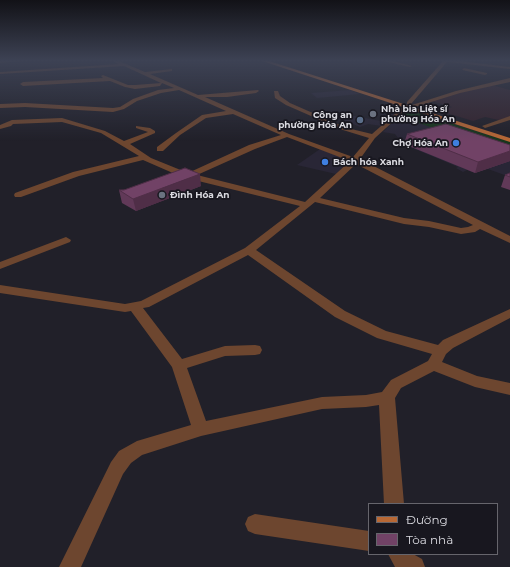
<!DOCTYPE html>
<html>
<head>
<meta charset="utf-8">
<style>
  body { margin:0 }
  #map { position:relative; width:510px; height:567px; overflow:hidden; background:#212029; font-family:Montserrat,sans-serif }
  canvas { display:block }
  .legend { position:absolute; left:368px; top:503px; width:130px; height:52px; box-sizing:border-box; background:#18171f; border:1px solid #66656c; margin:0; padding:5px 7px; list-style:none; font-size:12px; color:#dadae0 }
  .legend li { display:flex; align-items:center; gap:8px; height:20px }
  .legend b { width:20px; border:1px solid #66656c }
</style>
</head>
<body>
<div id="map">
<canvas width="510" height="567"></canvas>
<ul class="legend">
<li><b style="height:5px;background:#b86835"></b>Đường</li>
<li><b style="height:11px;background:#714266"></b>Tòa nhà</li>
</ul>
</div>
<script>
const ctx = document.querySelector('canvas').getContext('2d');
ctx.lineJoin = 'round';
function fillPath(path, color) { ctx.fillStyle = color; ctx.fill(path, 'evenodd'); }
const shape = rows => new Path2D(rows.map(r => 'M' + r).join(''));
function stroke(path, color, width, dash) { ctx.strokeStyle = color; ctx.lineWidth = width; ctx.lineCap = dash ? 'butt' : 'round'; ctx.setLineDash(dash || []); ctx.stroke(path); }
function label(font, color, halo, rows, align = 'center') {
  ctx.font = font + ' Montserrat,sans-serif'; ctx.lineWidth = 3.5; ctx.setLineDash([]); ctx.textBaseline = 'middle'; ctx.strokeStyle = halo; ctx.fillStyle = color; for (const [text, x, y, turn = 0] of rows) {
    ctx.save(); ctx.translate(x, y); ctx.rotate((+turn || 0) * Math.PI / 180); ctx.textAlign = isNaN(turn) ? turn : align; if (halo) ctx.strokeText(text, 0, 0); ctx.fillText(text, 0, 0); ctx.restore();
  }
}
fillPath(shape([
  [350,90,360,94,317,98,311,93],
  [406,109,510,142,510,177,488,169,475,173,467,170,463,172,456,168,458,167,403,144,395,134,383,132],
  [349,115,386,122,382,126,368,124,360,127,339,118],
  [320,149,351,160,336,174,297,165]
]), '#292636');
fillPath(shape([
  [492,85,510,90,510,117,499,120,485,117,473,121,440,111,452,107,431,101,459,92]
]), '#33232d');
fillPath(shape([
  [406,109,510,142,510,155,399,116]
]), '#17361c');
fillPath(shape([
  [0,61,23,61,0,63,0,61],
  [113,61,119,61,145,72,172,69,172,71,150,74,198,95,258,90,259,91,256,93,227,97,205,97,289,134,353,157,369,138,343,130,286,105,275,98,274,91,278,91,280,96,290,103,347,128,372,134,404,106,408,106,408,108,375,138,360,159,510,236,510,243,480,229,475,232,461,234,429,227,404,224,315,202,256,250,345,311,386,331,438,345,443,340,510,309,510,318,453,348,446,354,442,362,477,376,510,383,510,395,475,387,434,371,401,388,395,398,404,504,384,504,379,405,366,407,322,409,201,436,142,455,131,463,123,474,81,567,59,567,111,462,119,451,137,441,191,425,172,367,131,311,125,312,0,293,0,285,125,304,141,301,245,248,300,206,182,177,143,160,79,176,21,197,15,197,14,195,15,193,73,172,139,156,101,133,62,122,13,124,11,126,0,129,0,125,12,120,62,118,105,131,124,141,148,132,136,128,136,126,150,128,155,131,155,133,130,144,151,158,188,173,249,145,281,135,233,114,206,118,180,135,163,151,157,151,157,147,176,133,202,115,226,111,179,90,161,93,137,101,124,109,113,112,25,107,0,108,0,104,25,103,113,108,120,107,133,99,158,90,174,88,162,83,160,86,135,89,125,87,110,81,23,86,20,84,23,82,103,78,101,76,103,75,128,85,135,85,161,83,124,66,0,74,0,72,118,64,113,61],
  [287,137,350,161,305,202,197,175,255,149,287,137],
  [356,164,473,225,468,227,461,228,429,221,404,218,320,198,356,164],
  [248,255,335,317,377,338,432,354,428,361,391,380,382,392,366,395,322,397,206,421,187,368,225,356,255,355,260,354,262,350,260,346,255,345,225,346,182,359,143,308,149,307,248,255],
  [383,61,393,61,412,66,410,67,383,61],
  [443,61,461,61,510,67,510,69,447,62,411,104,407,104,407,102,443,61],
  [464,68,487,73,487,74,485,75,462,70,464,68],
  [510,78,510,82,460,93,415,107,412,105,456,91,510,78],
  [510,116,510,120,485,128,482,126,510,116],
  [66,237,71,240,70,242,0,269,0,262,66,237],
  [255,514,369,531,369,551,255,534,248,531,245,524,248,517,255,514],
  [388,554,413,554,422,559,425,567,395,567,388,554]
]), '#6d462f');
fillPath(shape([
  [262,61,269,61,510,138,510,142,262,61]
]), '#b86835');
fillPath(shape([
  [407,134,510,145,510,161,475,173,404,144],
  [510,173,510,190,501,187,505,175],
  [201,186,136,211,122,203,119,190]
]), '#613958');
fillPath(shape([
  [510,151,510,161,475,173,478,162],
  [200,174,201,186,136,211,133,199]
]), '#4f2e47');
const building = shape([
  [446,124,510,145,510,151,478,162,407,134,446,124],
  [185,168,200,174,133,199,119,190,124,190,185,168],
  [510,173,510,177,505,175,510,173]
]);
fillPath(building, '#714266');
stroke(building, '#4f2e47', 1);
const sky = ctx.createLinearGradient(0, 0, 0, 141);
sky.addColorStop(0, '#121217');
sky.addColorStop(0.43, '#3d4254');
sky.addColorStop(1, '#3d425400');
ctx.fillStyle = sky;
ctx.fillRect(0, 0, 510, 141);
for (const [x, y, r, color] of [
  [373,114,4,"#6b7280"],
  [360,120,4,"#5c6f8a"],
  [456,143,4,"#3f7fe0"],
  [325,162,4,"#3f7fe0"],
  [162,195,4,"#6b7280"]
]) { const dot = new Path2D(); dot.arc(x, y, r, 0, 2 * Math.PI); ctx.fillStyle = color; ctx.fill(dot); stroke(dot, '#18171f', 1.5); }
label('bold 9px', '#dadae0', '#18171f', [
  ["Nhà bia Liệt sĩ",381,109],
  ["phường Hóa An",381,119],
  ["Công an",352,115,"right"],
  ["phường Hóa An",352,125,"right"],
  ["Chợ Hóa An",448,143,"right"],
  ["Bách hóa Xanh",333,162],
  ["Đình Hóa An",170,195]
], 'left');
</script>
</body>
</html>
